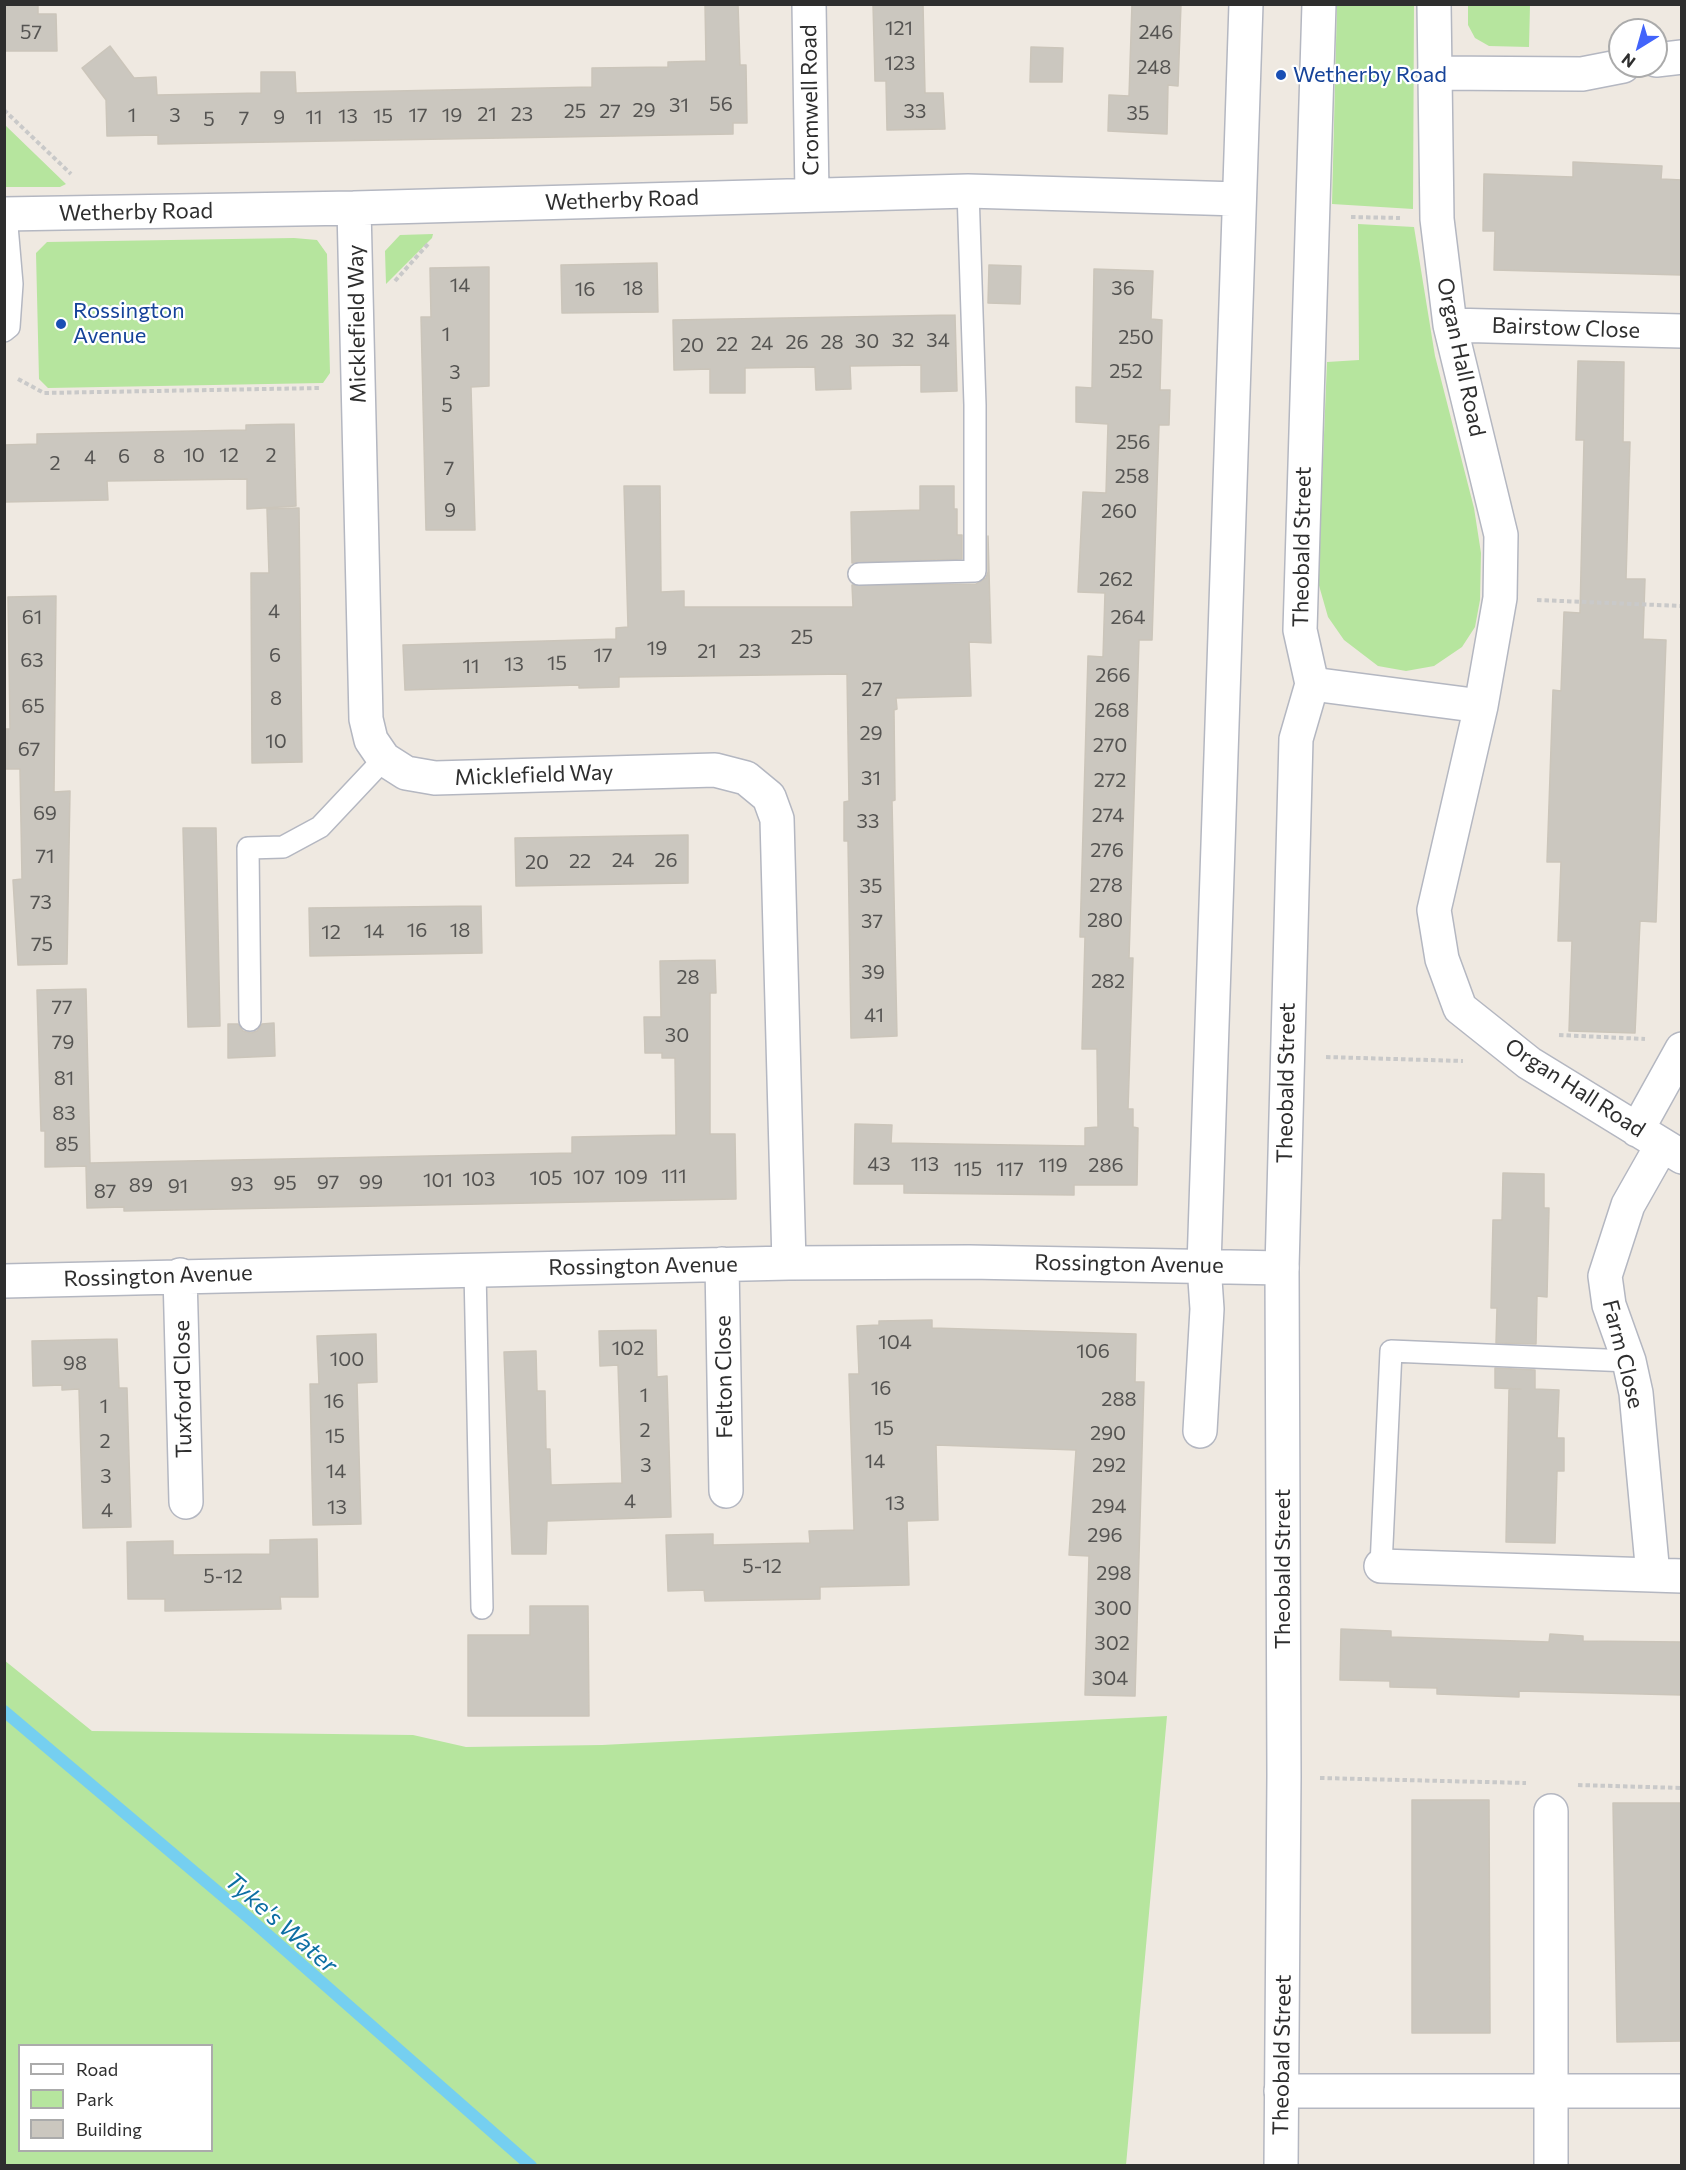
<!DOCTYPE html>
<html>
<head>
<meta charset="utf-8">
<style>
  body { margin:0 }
  #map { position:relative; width:1686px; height:2170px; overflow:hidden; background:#efe9e1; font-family:Commissioner,sans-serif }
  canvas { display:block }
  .frame { position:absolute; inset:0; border:6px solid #2e2e2e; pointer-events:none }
  .legend { position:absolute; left:18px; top:2044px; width:195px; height:108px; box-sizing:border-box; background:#fff; border:2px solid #ababab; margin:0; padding:8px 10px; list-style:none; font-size:18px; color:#2e2e2e }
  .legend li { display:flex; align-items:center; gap:12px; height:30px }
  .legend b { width:30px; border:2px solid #ababab }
  .north { position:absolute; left:1608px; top:18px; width:60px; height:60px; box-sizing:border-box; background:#fff; border:2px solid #ababab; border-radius:50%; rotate:217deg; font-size:16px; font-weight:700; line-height:24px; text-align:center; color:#2e2e2e }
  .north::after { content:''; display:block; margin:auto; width:21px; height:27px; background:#4264fb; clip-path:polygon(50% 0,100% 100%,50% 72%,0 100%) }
</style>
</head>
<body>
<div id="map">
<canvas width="1686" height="2170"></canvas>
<div class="frame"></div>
<ul class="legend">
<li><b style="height:8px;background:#fff"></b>Road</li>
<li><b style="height:16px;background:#b6e59e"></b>Park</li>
<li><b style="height:16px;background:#cbc7bf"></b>Building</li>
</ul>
<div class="north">N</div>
</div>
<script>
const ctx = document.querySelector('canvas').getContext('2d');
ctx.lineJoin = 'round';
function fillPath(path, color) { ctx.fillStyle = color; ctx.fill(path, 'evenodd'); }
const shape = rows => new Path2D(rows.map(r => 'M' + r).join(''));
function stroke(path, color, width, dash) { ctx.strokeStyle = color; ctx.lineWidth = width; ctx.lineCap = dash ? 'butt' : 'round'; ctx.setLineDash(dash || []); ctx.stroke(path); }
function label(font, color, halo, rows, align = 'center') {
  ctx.font = font + ' Commissioner,sans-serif'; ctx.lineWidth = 4.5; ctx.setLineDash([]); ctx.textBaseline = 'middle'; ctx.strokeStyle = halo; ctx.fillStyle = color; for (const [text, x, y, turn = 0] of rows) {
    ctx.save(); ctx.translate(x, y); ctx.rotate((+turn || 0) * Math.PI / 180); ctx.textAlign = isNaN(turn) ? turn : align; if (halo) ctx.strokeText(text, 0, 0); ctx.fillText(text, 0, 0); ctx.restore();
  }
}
fillPath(shape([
  [1337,5,1414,5,1413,209,1332,204],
  [1468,5,1530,5,1529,47,1489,46,1475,38,1468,25],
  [4,125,5,125,66,184,60,187,5,187],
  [1358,224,1414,227,1435,356,1474,508,1481,553,1480,600,1475,627,1462,647,1434,666,1406,671,1378,666,1344,640,1328,617,1318,582,1327,362,1359,360],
  [433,234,432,238,386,284,385,251,400,235],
  [294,238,317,240,327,254,330,373,323,383,48,388,39,379,36,253,47,242],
  [4,1660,92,1731,413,1735,466,1747,602,1745,1167,1716,1126,2165,5,2165],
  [20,2046,212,2046,212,2150,20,2150]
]), '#b6e59e');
stroke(shape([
  [4,1711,250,1919,531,2166]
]), '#75cff0', 12);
const building = shape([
  [4,4,38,4,38,14,56,14,57,51,4,51,4,4],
  [705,4,738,4,740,65,746,65,747,123,733,123,733,134,158,144,158,135,107,136,106,100,82,68,110,46,134,78,156,77,157,95,261,93,261,72,295,72,296,93,592,87,592,68,668,67,668,62,706,61,705,4],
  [873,4,923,4,925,93,943,93,945,129,887,130,886,81,875,81,873,4],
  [1132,4,1181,4,1178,86,1168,85,1167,134,1108,131,1109,95,1129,96,1132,4],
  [1031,47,1063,48,1062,82,1030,82,1031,47],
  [1573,162,1662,166,1661,179,1682,180,1682,275,1494,270,1495,231,1483,231,1484,174,1573,177,1573,162],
  [657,263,658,312,562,313,561,265,657,263],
  [989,265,1021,266,1020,304,988,303,989,265],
  [489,267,489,386,471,387,475,530,426,530,421,317,431,317,430,268,489,267],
  [1094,269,1153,271,1151,319,1162,320,1160,390,1170,390,1169,425,1159,425,1152,640,1139,640,1129,958,1133,958,1128,1109,1133,1109,1133,1127,1138,1128,1137,1185,1074,1185,1074,1195,904,1193,904,1184,854,1184,855,1124,892,1125,891,1143,947,1144,1085,1146,1085,1128,1098,1127,1097,1049,1082,1049,1085,937,1080,937,1088,656,1103,657,1105,593,1078,592,1083,492,1106,493,1108,424,1076,422,1076,387,1092,388,1094,269],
  [955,315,957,391,921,392,921,365,850,366,851,389,816,390,815,367,745,368,745,393,710,393,710,369,674,370,673,320,955,315],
  [1578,361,1624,362,1623,442,1630,442,1626,579,1645,579,1643,639,1666,640,1656,922,1640,921,1635,1033,1569,1031,1572,941,1558,941,1561,862,1547,862,1553,690,1561,691,1564,612,1580,613,1584,440,1576,440,1578,361],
  [294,424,296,506,247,509,247,479,107,481,108,500,4,502,4,445,37,444,37,434,246,430,246,425,294,424],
  [624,486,660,486,661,592,684,591,684,607,853,607,852,585,976,584,986,578,988,572,988,536,991,643,969,642,971,696,896,698,897,709,894,710,895,800,892,801,897,1036,851,1038,848,841,844,841,844,802,849,801,847,674,619,677,619,687,579,688,579,685,405,690,403,645,616,639,616,628,628,627,624,486],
  [920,486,954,486,954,509,957,509,957,535,962,535,962,559,852,563,851,512,920,510,920,486],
  [299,508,302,762,252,763,251,573,269,573,267,509,299,508],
  [56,596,54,792,70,791,67,964,18,965,13,880,22,879,20,769,4,769,4,729,10,729,8,597,56,596],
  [183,828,216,828,220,1026,188,1027,183,828],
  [688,835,688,883,516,886,515,838,688,835],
  [481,906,482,953,310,956,309,908,481,906],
  [715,960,716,993,710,993,710,1134,735,1134,736,1199,124,1211,124,1207,87,1208,86,1166,45,1167,45,1131,41,1131,37,990,86,989,90,1163,572,1153,572,1137,676,1135,675,1058,662,1058,662,1053,645,1053,644,1017,661,1017,660,961,715,960],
  [274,1023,275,1056,228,1058,228,1024,238,1024,243,1031,251,1033,257,1031,262,1024,274,1023],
  [1503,1173,1544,1174,1544,1208,1549,1208,1547,1297,1537,1296,1536,1344,1496,1343,1497,1308,1491,1308,1493,1220,1502,1220,1503,1173],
  [932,1320,932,1328,1136,1334,1135,1382,1144,1382,1135,1696,1085,1695,1089,1556,1069,1555,1076,1450,936,1445,938,1520,907,1521,909,1585,820,1587,820,1599,705,1601,704,1590,668,1591,666,1535,713,1534,713,1545,810,1543,809,1531,854,1530,849,1374,859,1374,857,1326,879,1325,879,1321,932,1320],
  [656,1330,657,1377,667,1376,671,1517,547,1521,546,1554,512,1554,504,1352,536,1351,537,1391,545,1391,546,1449,550,1449,551,1485,622,1483,618,1365,600,1366,599,1331,656,1330],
  [376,1334,377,1382,357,1383,361,1524,313,1525,310,1384,319,1384,317,1336,376,1334],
  [117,1339,119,1388,127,1388,131,1527,83,1528,79,1389,62,1390,62,1385,33,1386,32,1341,117,1339],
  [1495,1368,1535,1370,1535,1389,1559,1390,1557,1438,1564,1438,1564,1471,1557,1471,1555,1543,1506,1542,1509,1389,1521,1389,1495,1388,1495,1368],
  [317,1539,318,1597,280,1597,281,1609,165,1611,165,1599,128,1599,127,1542,173,1541,173,1555,270,1554,270,1540,317,1539],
  [530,1606,588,1606,589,1716,468,1716,468,1635,530,1635,530,1606],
  [1341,1629,1391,1631,1391,1637,1549,1642,1550,1634,1583,1636,1583,1641,1682,1642,1682,1695,1519,1691,1519,1697,1437,1694,1437,1688,1390,1687,1390,1681,1340,1680,1341,1629],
  [1412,1800,1489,1800,1490,2033,1412,2033,1412,1800],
  [1613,1803,1682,1803,1682,2041,1617,2042,1613,1803]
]);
fillPath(building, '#cbc7bf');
stroke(building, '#cbc5ba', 1.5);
const lane = shape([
  [4,331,9,327,12,284,6,214],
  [859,574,975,571,975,405,968,191],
  [250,1020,248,848,283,847,320,827,384,759],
  [475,1270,482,1608],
  [1381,1566,1391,1351,1629,1361]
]);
const street = shape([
  [809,4,812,195],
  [1434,4,1437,219,1450,325,1501,535,1500,598,1481,706,1434,910,1442,959,1460,1008,1529,1063,1682,1157],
  [1656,60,1682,57],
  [1434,73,1582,74,1623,66],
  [354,208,366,719,371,740,384,759,406,773,435,778,715,770,746,778,769,797,777,819,789,1263],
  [4,214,354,208,968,191,1239,199],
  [1450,325,1682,331],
  [1312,684,1481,706],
  [1637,1130,1682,1049],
  [722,1264,726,1491],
  [180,1275,186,1502],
  [4,1281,789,1263,969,1262,1282,1268],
  [1200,1431,1207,1309,1204,1265,1246,4],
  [1381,1566,1682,1576],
  [1653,1575,1636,1393,1629,1361,1609,1305,1605,1276,1628,1205,1662,1145],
  [1551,1811,1551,2166],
  [1281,2091,1682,2091]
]);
const secondary = shape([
  [1281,2166,1284,1776,1282,1268,1296,739,1312,684,1300,630,1319,4]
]);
stroke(lane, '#b4b7c1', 24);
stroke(street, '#b4b7c1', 36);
stroke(secondary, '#b4b7c1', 36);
stroke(shape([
  [4,110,71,174],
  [1351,217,1400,218],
  [395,281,428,244],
  [18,379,44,393,321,388],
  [1537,600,1682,606],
  [1559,1035,1645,1039],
  [1326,1057,1463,1061],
  [1320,1778,1526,1783],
  [1578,1785,1682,1788]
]), '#c9c9c9', 4, [4.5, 3]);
stroke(lane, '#fff', 21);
stroke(street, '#fff', 33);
stroke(secondary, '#fff', 33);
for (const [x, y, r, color] of [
  [1281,75,6,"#1a4fb4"],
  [61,324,6,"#1a4fb4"]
]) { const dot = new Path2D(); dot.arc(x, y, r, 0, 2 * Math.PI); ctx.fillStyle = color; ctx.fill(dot); stroke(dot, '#fff', 2); }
label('20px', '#555452', null, [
  ["121",899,28],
  ["57",31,32],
  ["246",1156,32],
  ["123",900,63],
  ["248",1154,67],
  ["56",721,104],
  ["31",679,105],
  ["29",644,110],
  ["25",575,111],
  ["27",610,111],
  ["33",915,111],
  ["35",1138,113],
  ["21",487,114],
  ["23",522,114],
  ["1",132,115],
  ["3",175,115],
  ["17",418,115],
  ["19",452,115],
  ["13",348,116],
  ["15",383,116],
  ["9",279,117],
  ["11",314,117],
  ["7",244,118],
  ["5",209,119],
  ["14",460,285],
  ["18",633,288],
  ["36",1123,288],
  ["16",585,289],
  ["1",446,334],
  ["250",1136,337],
  ["32",903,340],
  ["34",938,340],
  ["30",867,341],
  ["26",797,342],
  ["28",832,342],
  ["24",762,343],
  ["22",727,344],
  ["20",692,345],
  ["252",1126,371],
  ["3",455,372],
  ["5",447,405],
  ["256",1133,442],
  ["10",194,455],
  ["12",229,455],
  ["2",271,455],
  ["6",124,456],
  ["8",159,456],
  ["4",90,457],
  ["2",55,463],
  ["7",449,468],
  ["258",1132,476],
  ["9",450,510],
  ["260",1119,511],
  ["262",1116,579],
  ["4",274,611],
  ["61",32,617],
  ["264",1128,617],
  ["25",802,637],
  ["19",657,648],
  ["21",707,651],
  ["23",750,651],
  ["6",275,655],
  ["17",603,655],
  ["63",32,660],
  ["15",557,663],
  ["13",514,664],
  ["11",471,666],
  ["266",1113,675],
  ["27",872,689],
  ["8",276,698],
  ["65",33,706],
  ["268",1112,710],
  ["29",871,733],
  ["10",276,741],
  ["270",1110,745],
  ["67",29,749],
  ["31",871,778],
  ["272",1110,780],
  ["69",45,813],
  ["274",1108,815],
  ["33",868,821],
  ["276",1107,850],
  ["71",45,856],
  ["24",623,860],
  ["26",666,860],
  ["22",580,861],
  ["20",537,862],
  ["278",1106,885],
  ["35",871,886],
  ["73",41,902],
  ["280",1105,920],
  ["37",872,921],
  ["16",417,930],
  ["18",460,930],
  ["14",374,931],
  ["12",331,932],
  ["75",42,944],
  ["39",873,972],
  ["28",688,977],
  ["282",1108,981],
  ["77",62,1007],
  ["41",874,1015],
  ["30",677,1035],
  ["79",63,1042],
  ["81",64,1078],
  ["83",64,1113],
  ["85",67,1144],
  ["43",879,1164],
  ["113",925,1164],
  ["119",1053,1165],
  ["286",1106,1165],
  ["115",968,1169],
  ["117",1010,1169],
  ["111",674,1176],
  ["107",589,1177],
  ["109",631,1177],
  ["105",546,1178],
  ["103",479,1179],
  ["101",438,1180],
  ["97",328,1182],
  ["99",371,1182],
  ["95",285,1183],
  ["93",242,1184],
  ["89",141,1185],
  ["91",178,1186],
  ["87",105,1191],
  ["104",895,1342],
  ["102",628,1348],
  ["106",1093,1351],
  ["100",347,1359],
  ["98",75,1363],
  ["16",881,1388],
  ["1",644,1395],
  ["288",1119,1399],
  ["16",334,1401],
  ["1",104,1406],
  ["15",884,1428],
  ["2",645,1430],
  ["290",1108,1433],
  ["15",335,1436],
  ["2",105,1441],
  ["14",875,1461],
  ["3",646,1465],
  ["292",1109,1465],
  ["14",336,1471],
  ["3",106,1476],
  ["4",630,1501],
  ["13",895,1503],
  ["294",1109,1506],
  ["13",337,1507],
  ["4",107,1510],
  ["296",1105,1535],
  ["5-12",762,1566],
  ["298",1114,1573],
  ["5-12",223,1576],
  ["300",1113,1608],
  ["302",1112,1643],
  ["304",1110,1678]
]);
label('22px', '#164399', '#fff', [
  ["Wetherby Road",1293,75],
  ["Rossington",73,311],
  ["Avenue",73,336]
], 'left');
label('22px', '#2e2e2e', '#fff', [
  ["Cromwell Road",810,100,-91],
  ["Wetherby Road",622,200,-2],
  ["Wetherby Road",136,212,-1],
  ["Micklefield Way",357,324,-91],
  ["Bairstow Close",1566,328,2],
  ["Organ Hall Road",1461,357,78],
  ["Theobald Street",1302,547,-89],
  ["Micklefield Way",534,775,-2],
  ["Theobald Street",1286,1083,-89],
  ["Organ Hall Road",1575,1088,33],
  ["Rossington Avenue",1129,1264,1],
  ["Rossington Avenue",643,1266,-1],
  ["Rossington Avenue",158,1276,-2],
  ["Farm Close",1623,1354,76],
  ["Felton Close",724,1377,-91],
  ["Tuxford Close",183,1389,-91],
  ["Theobald Street",1283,1569,-90],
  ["Theobald Street",1282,2055,-89]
]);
label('italic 24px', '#0d6fa3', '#fff', [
  ["Tyke's Water",281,1923,41]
]);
</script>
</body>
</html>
